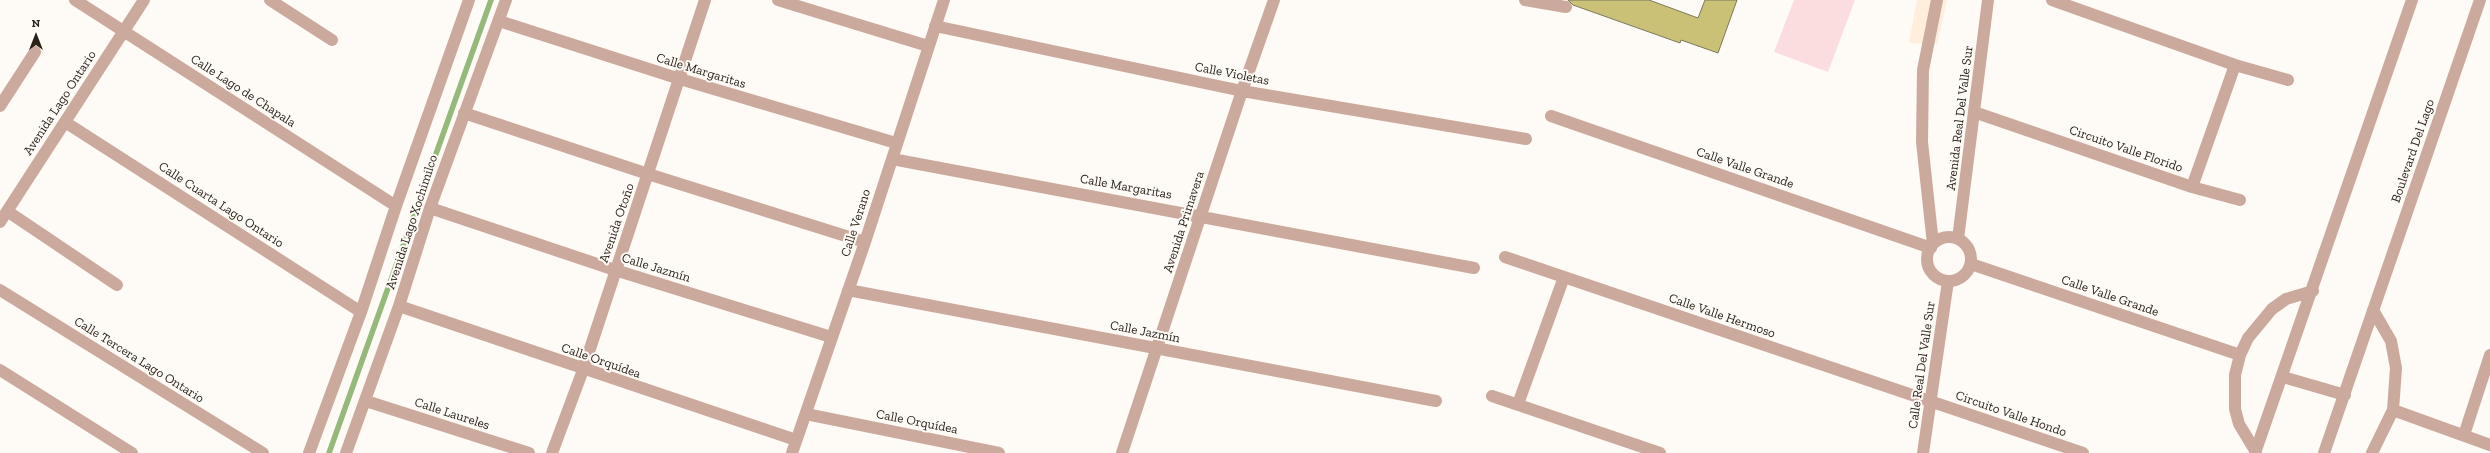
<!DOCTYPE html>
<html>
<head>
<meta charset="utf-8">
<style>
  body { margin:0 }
  #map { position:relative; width:2490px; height:453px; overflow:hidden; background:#fefaf5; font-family:"Zilla Slab",serif }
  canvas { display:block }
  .north { position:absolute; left:16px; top:16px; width:40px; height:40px; -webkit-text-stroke:3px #fefaf5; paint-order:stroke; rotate:0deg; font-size:11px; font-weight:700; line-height:16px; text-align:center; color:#2b231a }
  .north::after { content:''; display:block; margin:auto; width:14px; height:18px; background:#2b231a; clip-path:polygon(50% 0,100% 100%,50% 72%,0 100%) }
</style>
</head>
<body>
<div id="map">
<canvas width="2490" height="453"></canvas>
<div class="north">N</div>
</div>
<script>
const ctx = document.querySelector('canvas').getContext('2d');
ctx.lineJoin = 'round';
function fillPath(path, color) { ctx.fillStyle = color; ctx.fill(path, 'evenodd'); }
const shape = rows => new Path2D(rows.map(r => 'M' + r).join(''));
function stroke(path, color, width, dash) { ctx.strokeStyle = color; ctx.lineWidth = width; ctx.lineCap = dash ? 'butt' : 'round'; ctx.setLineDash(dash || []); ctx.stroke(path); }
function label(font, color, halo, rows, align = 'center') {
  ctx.font = font + ' "Zilla Slab",serif'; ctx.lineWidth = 4; ctx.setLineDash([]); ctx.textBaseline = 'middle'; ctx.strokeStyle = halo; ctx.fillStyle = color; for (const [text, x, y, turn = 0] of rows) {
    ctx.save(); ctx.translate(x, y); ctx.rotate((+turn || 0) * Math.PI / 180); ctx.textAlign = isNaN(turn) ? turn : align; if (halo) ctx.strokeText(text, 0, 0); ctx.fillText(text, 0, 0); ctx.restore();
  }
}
fillPath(shape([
  [1917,0,1947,0,1937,44,1909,43]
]), '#ffeedb');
fillPath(shape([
  [1794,0,1855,0,1828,72,1774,52]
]), '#fbdde0');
stroke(shape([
  [329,453,491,0]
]), '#94b97a', 5.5);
const building = shape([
  [1568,0,1649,0,1698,18,1705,0,1737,0,1718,53,1681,40,1680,43,1573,5,1568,0]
]);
fillPath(building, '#cac177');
stroke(building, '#7b795c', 1);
stroke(shape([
  [75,0,396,206],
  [270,0,332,40],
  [778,0,928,46],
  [1525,0,1566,7],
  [2052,0,2235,65,2288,80],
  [499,21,680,79,896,143],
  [935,26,1242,91,1526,139],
  [0,106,35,52],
  [1974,112,2192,187,2240,200],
  [464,113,648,174,865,242],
  [1551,116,1931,248],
  [65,122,361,312],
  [892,159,1474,268],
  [2192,187,2235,65],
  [430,208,615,270,831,337],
  [7,211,117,285],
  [0,222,144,0],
  '1927 259a22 22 0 1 1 44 0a22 22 0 1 1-44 0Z',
  [1958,239,1988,0],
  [1933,244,1922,142,1923,70,1937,0],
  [1505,257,2083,453],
  [1971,264,2240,355],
  [0,290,263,453],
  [848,290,1436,401],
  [399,306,796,440],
  [0,370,132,453],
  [2283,377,2345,395],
  [1492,396,1660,453],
  [366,401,529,453],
  [1518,404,1564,277],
  [2393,410,2490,445],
  [806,414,999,453],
  [2464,435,2490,355],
  [2256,452,2239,424,2235,409,2235,375,2240,355,2248,338,2272,309,2286,299,2313,291],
  [309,453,361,312,396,206,469,0],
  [346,453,399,306,430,208,506,0],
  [552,453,583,370,705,0],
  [792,453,865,242,944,0],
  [1122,453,1242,91,1274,0],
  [1923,453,1948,281],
  [2255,453,2412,0],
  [2324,453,2480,0],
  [2372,453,2393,410,2396,368,2391,341,2373,310]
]), '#cbaa9d', 12);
label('13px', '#2b231a', '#fefaf5', [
  ["Calle Margaritas",701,71,17],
  ["Calle Violetas",1232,74,11],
  ["Calle Lago de Chapala",243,91,33],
  ["Avenida Lago Ontario",60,103,-57],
  ["Avenida Real Del Valle Sur",1960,118,-83],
  ["Circuito Valle Florido",2126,149,19],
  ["Boulevard Del Lago",2413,151,-71],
  ["Calle Valle Grande",1745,168,19],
  ["Calle Margaritas",1126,187,10],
  ["Calle Cuarta Lago Ontario",221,205,33],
  ["Avenida Lago Xochimilco",412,222,-72],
  ["Avenida Primavera",1184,222,-72],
  ["Avenida Otoño",617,223,-71],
  ["Calle Verano",856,223,-72],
  ["Calle Jazmín",656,268,17],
  ["Calle Valle Grande",2110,296,19],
  ["Calle Valle Hermoso",1722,316,19],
  ["Calle Jazmín",1145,332,11],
  ["Calle Tercera Lago Ontario",139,360,32],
  ["Calle Orquídea",601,361,19],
  ["Calle Real Del Valle Sur",1922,365,-82],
  ["Calle Laureles",452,414,18],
  ["Circuito Valle Hondo",2011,414,19],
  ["Calle Orquídea",917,422,11]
]);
</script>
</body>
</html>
